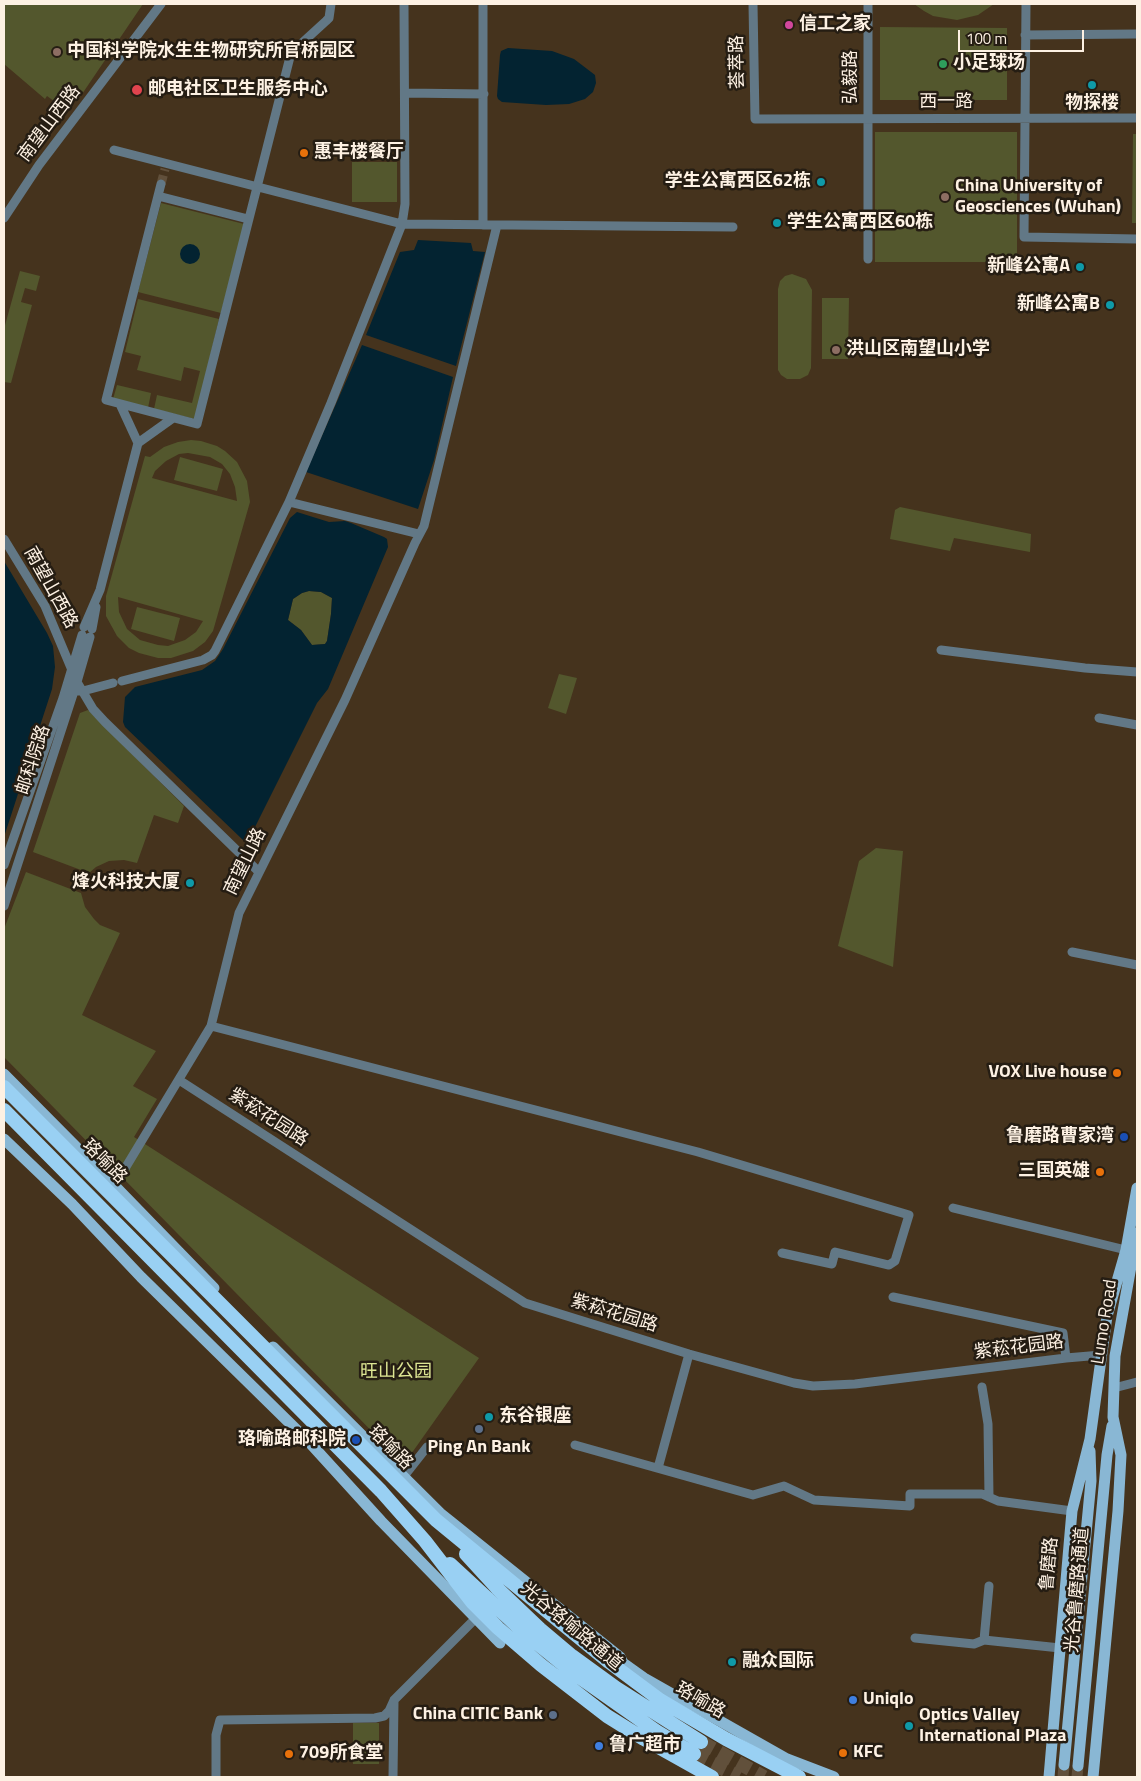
<!DOCTYPE html>
<html>
<head>
<meta charset="utf-8">
<style>
  body { margin:0 }
  #map { position:relative; width:1141px; height:1781px; overflow:hidden; background:#45331d; font-family:"Titillium Web",sans-serif }
  canvas { display:block }
  .frame { position:absolute; inset:0; border:5px solid #fdf1e3; pointer-events:none }
  .scale { position:absolute; left:958px; top:30px; width:126px; height:22px; box-sizing:border-box; border:2px solid #fdf1e3; border-top:0; padding-left:6px; font-size:15px; line-height:18px; white-space:nowrap; color:#fdf1e3; -webkit-text-stroke:4px #251d13; paint-order:stroke }
</style>
</head>
<body>
<div id="map">
<canvas width="1141" height="1781"></canvas>
<div class="frame"></div>
<div class="scale">100 m</div>
</div>
<script>
const ctx = document.querySelector('canvas').getContext('2d');
ctx.lineJoin = 'round';
function fillPath(path, color) { ctx.fillStyle = color; ctx.fill(path, 'evenodd'); }
const shape = rows => new Path2D(rows.map(r => 'M' + r).join(''));
function stroke(path, color, width, dash) { ctx.strokeStyle = color; ctx.lineWidth = width; ctx.lineCap = dash ? 'butt' : 'round'; ctx.setLineDash(dash || []); ctx.stroke(path); }
function label(font, color, halo, rows, align = 'center') {
  ctx.font = font + ' "Titillium Web","Noto Sans SC",sans-serif'; ctx.lineWidth = 5; ctx.setLineDash([]); ctx.textBaseline = 'middle'; ctx.strokeStyle = halo; ctx.fillStyle = color; for (const [text, x, y, turn = 0] of rows) {
    ctx.save(); ctx.translate(x, y); ctx.rotate((+turn || 0) * Math.PI / 180); ctx.textAlign = isNaN(turn) ? turn : align; if (halo) ctx.strokeText(text, 0, 0); ctx.fillText(text, 0, 0); ctx.restore();
  }
}
fillPath(shape([
  [4,4,143,4,78,100,67,93,58,104,47,96,45,99,4,64],
  [914,4,994,4,978,15,957,20,933,16,924,11],
  [880,27,1007,28,1007,100,880,100],
  [875,132,1017,132,1017,262,875,262],
  [1133,134,1137,134,1137,223,1132,223],
  [352,162,397,162,397,202,352,202],
  [161,203,244,224,221,313,138,292],
  [20,271,40,276,36,291,25,288,21,302,32,305,11,383,4,382,4,329],
  [792,274,806,279,812,290,811,368,808,375,800,379,787,379,781,375,778,370,778,289,780,281,785,276],
  [822,298,849,298,848,359,822,359],
  [138,299,219,319,195,419,154,409,157,395,192,403,200,371,184,367,181,381,137,370,141,356,125,352],
  [117,385,151,393,148,408,113,399],
  [191,440,201,441,217,446,225,451,237,462,247,481,250,502,213,631,205,642,193,651,171,658,158,658,139,653,129,648,117,636,106,616,106,596,145,456,150,457,164,447,178,442],
  [188,453,210,457,222,464,230,474,235,487,237,501,152,478,155,471,166,461,179,454],
  [118,597,203,621,196,632,185,640,168,646,158,645,140,640,127,629,119,612],
  [180,457,223,469,217,491,174,480],
  [900,507,1031,534,1030,552,954,538,950,551,890,539,895,510],
  [309,591,321,592,332,598,331,614,327,641,325,644,312,645,301,630,288,620,293,599,302,593],
  [137,607,180,618,174,641,131,629],
  [559,674,577,678,566,714,548,708],
  [88,710,184,806,178,823,154,815,137,863,124,860,109,861,96,867,89,873,33,852,80,713],
  [876,848,903,851,893,967,838,946,859,861],
  [26,872,81,893,85,907,94,919,100,925,120,933,82,1015,156,1051,133,1086,157,1099,134,1137,479,1358,404,1464,4,1057,4,929],
  [353,1723,379,1723,379,1764,353,1764]
]), '#53572d');
fillPath(shape([
  [508,48,552,51,574,59,595,75,596,83,593,92,585,99,569,104,546,105,502,102,498,99,497,96,500,55,501,51],
  [418,240,471,243,473,251,485,252,456,366,366,335,400,252,414,250],
  '180 254a10 10 0 1 1 20 0a10 10 0 1 1-20 0Z',
  [362,345,453,377,434,460,418,509,306,472],
  [297,512,329,522,345,521,351,523,384,537,387,539,388,547,328,689,317,703,249,839,243,840,125,727,123,722,125,697,135,687,202,670,215,661,223,649,290,518],
  [309,591,321,592,332,598,331,614,327,641,325,644,312,645,301,630,288,620,293,599,302,593],
  [4,561,47,633,53,646,55,667,52,689,4,837]
]), '#032331');
stroke(shape([
  [161,184,165,169]
]), '#61503b', 9, [9, 4.5]);
stroke(shape([
  [1063,1777,1064,1765],
  [1077,1777,1078,1766]
]), '#61503b', 11, [11, 5.5]);
stroke(shape([
  [701,1742,764,1777],
  [694,1754,739,1777]
]), '#61503b', 14, [14, 7]);
stroke(shape([
  [483,4,483,225],
  [753,4,755,119,1137,118],
  [1026,4,1024,237,1137,239],
  [1025,35,1137,34],
  [405,93,484,94],
  [114,150,402,224,733,227],
  [161,184,106,400,197,424,291,53,326,21,329,18,331,4],
  [158,196,248,219],
  [4,218,39,165,161,4],
  [868,259,868,4],
  [120,404,138,443],
  [289,502,419,534],
  [4,539,45,606,77,682,93,709,105,722,259,872],
  [84,627,100,590,138,443,173,418],
  [92,629,96,607],
  [941,650,1085,668,1137,672],
  [122,681,203,660,212,655,215,651,289,502,331,403,402,224,405,204,404,4],
  [77,691,83,691,113,683],
  [1099,718,1137,725],
  [4,865,63,698,82,635],
  [4,906,77,682,90,637],
  [1072,952,1137,965],
  [211,1026,698,1152,909,1215,895,1261,889,1265,835,1252,832,1264,782,1253],
  [179,1080,525,1303,689,1354,794,1383,813,1386,855,1384,1066,1358,1101,1355],
  [112,1190,211,1026,239,913,345,700,415,543,424,526,497,225],
  [953,1208,1126,1250],
  [893,1297,1063,1333,1066,1358],
  [982,1387,988,1424,989,1497],
  [1114,1388,1137,1382],
  [575,1445,753,1495,784,1486,814,1500,910,1506,910,1494,982,1494,998,1501,1072,1511],
  [658,1468,689,1354],
  [401,1480,427,1447],
  [989,1586,984,1640,1060,1648],
  [915,1638,974,1644,984,1640],
  [216,1777,216,1735,220,1720,375,1718,384,1716,389,1711,394,1700,480,1614],
  [393,1777,394,1702]
]), '#627886', 9);
stroke(shape([
  [4,1074,115,1186,214,1288],
  [4,1139,72,1204,141,1277,310,1443,381,1521,500,1643],
  [273,1347,440,1513,620,1657,623,1663,644,1678,787,1759,834,1777],
  [1064,1765,1091,1481,1090,1451],
  [1078,1766,1107,1455,1112,1426],
  [1049,1777,1072,1511,1090,1439,1107,1316,1126,1250,1137,1188],
  [1093,1777,1118,1511,1121,1455,1113,1417,1115,1356,1137,1233]
]), '#89b7d4', 11);
stroke(shape([
  [4,1087,436,1520,609,1662,660,1700,726,1739,799,1777],
  [4,1110,381,1491,425,1541,472,1602,498,1628,541,1665,607,1716,644,1739,712,1777],
  [466,1554,498,1589,540,1629,572,1656,616,1688,701,1742],
  [450,1564,527,1635,575,1674,656,1731,694,1754]
]), '#99d0f3', 14);
for (const [x, y, r, color] of [
  [789,25,5,"#d1479c"],
  [57,52,5,"#8d6e63"],
  [943,64,5,"#2e9e5b"],
  [1092,85,5,"#0f9aa8"],
  [137,90,6,"#e0444e"],
  [304,153,5,"#e8710a"],
  [821,182,5,"#0f9aa8"],
  [945,197,5,"#8d6e63"],
  [777,223,5,"#0f9aa8"],
  [1080,267,5,"#0f9aa8"],
  [1110,305,5,"#0f9aa8"],
  [836,350,5,"#8d6e63"],
  [190,883,5,"#0f9aa8"],
  [1117,1073,5,"#e8710a"],
  [1124,1137,5,"#1a4fb4"],
  [1100,1172,5,"#e8710a"],
  [489,1417,5,"#0f9aa8"],
  [479,1429,5,"#5c6f8a"],
  [356,1440,5,"#1a4fb4"],
  [732,1662,5,"#0f9aa8"],
  [853,1700,5,"#3f7fe0"],
  [553,1715,5,"#5c6f8a"],
  [909,1726,5,"#0f9aa8"],
  [599,1746,5,"#3f7fe0"],
  [843,1753,5,"#e8710a"],
  [289,1754,5,"#e8710a"]
]) { const dot = new Path2D(); dot.arc(x, y, r, 0, 2 * Math.PI); ctx.fillStyle = color; ctx.fill(dot); stroke(dot, '#251d13', 2); }
label('bold 18px', '#fdf1e3', '#251d13', [
  ["信工之家",799,25],
  ["中国科学院水生生物研究所官桥园区",67,52],
  ["小足球场",953,64],
  ["邮电社区卫生服务中心",148,90],
  ["物探楼",1092,104,"center"],
  ["惠丰楼餐厅",314,153],
  ["学生公寓西区62栋",811,182,"right"],
  ["China University of",955,187],
  ["Geosciences (Wuhan)",955,208],
  ["学生公寓西区60栋",787,223],
  ["新峰公寓A",1070,267,"right"],
  ["新峰公寓B",1100,305,"right"],
  ["洪山区南望山小学",846,350],
  ["烽火科技大厦",180,883,"right"],
  ["VOX Live house",1107,1073,"right"],
  ["鲁磨路曹家湾",1114,1137,"right"],
  ["三国英雄",1090,1172,"right"],
  ["东谷银座",499,1417],
  ["珞喻路邮科院",346,1440,"right"],
  ["Ping An Bank",479,1448,"center"],
  ["融众国际",742,1662],
  ["Uniqlo",863,1700],
  ["China CITIC Bank",543,1715,"right"],
  ["Optics Valley",919,1716],
  ["International Plaza",919,1737],
  ["鲁广超市",609,1746],
  ["KFC",853,1753],
  ["709所食堂",299,1754]
], 'left');
label('18px', '#fdf1e3', '#251d13', [
  ["荟萃路",738,62,-91],
  ["弘毅路",852,77,-90],
  ["西一路",946,103],
  ["南望山西路",50,124,-53],
  ["南望山西路",50,588,61],
  ["邮科院路",34,760,-72],
  ["南望山路",246,862,-64],
  ["紫菘花园路",268,1118,33],
  ["珞喻路",104,1162,45],
  ["紫菘花园路",614,1314,17],
  ["Lumo Road",1105,1322,-81],
  ["紫菘花园路",1019,1348,-7],
  ["珞喻路",390,1448,45],
  ["鲁磨路",1050,1564,-85],
  ["光谷鲁磨路通道",1078,1590,-85],
  ["光谷珞喻路通道",571,1627,40],
  ["珞喻路",700,1701,30]
]);
label('18px', '#dee693', '#251d13', [
  ["旺山公园",396,1373]
]);
</script>
</body>
</html>
